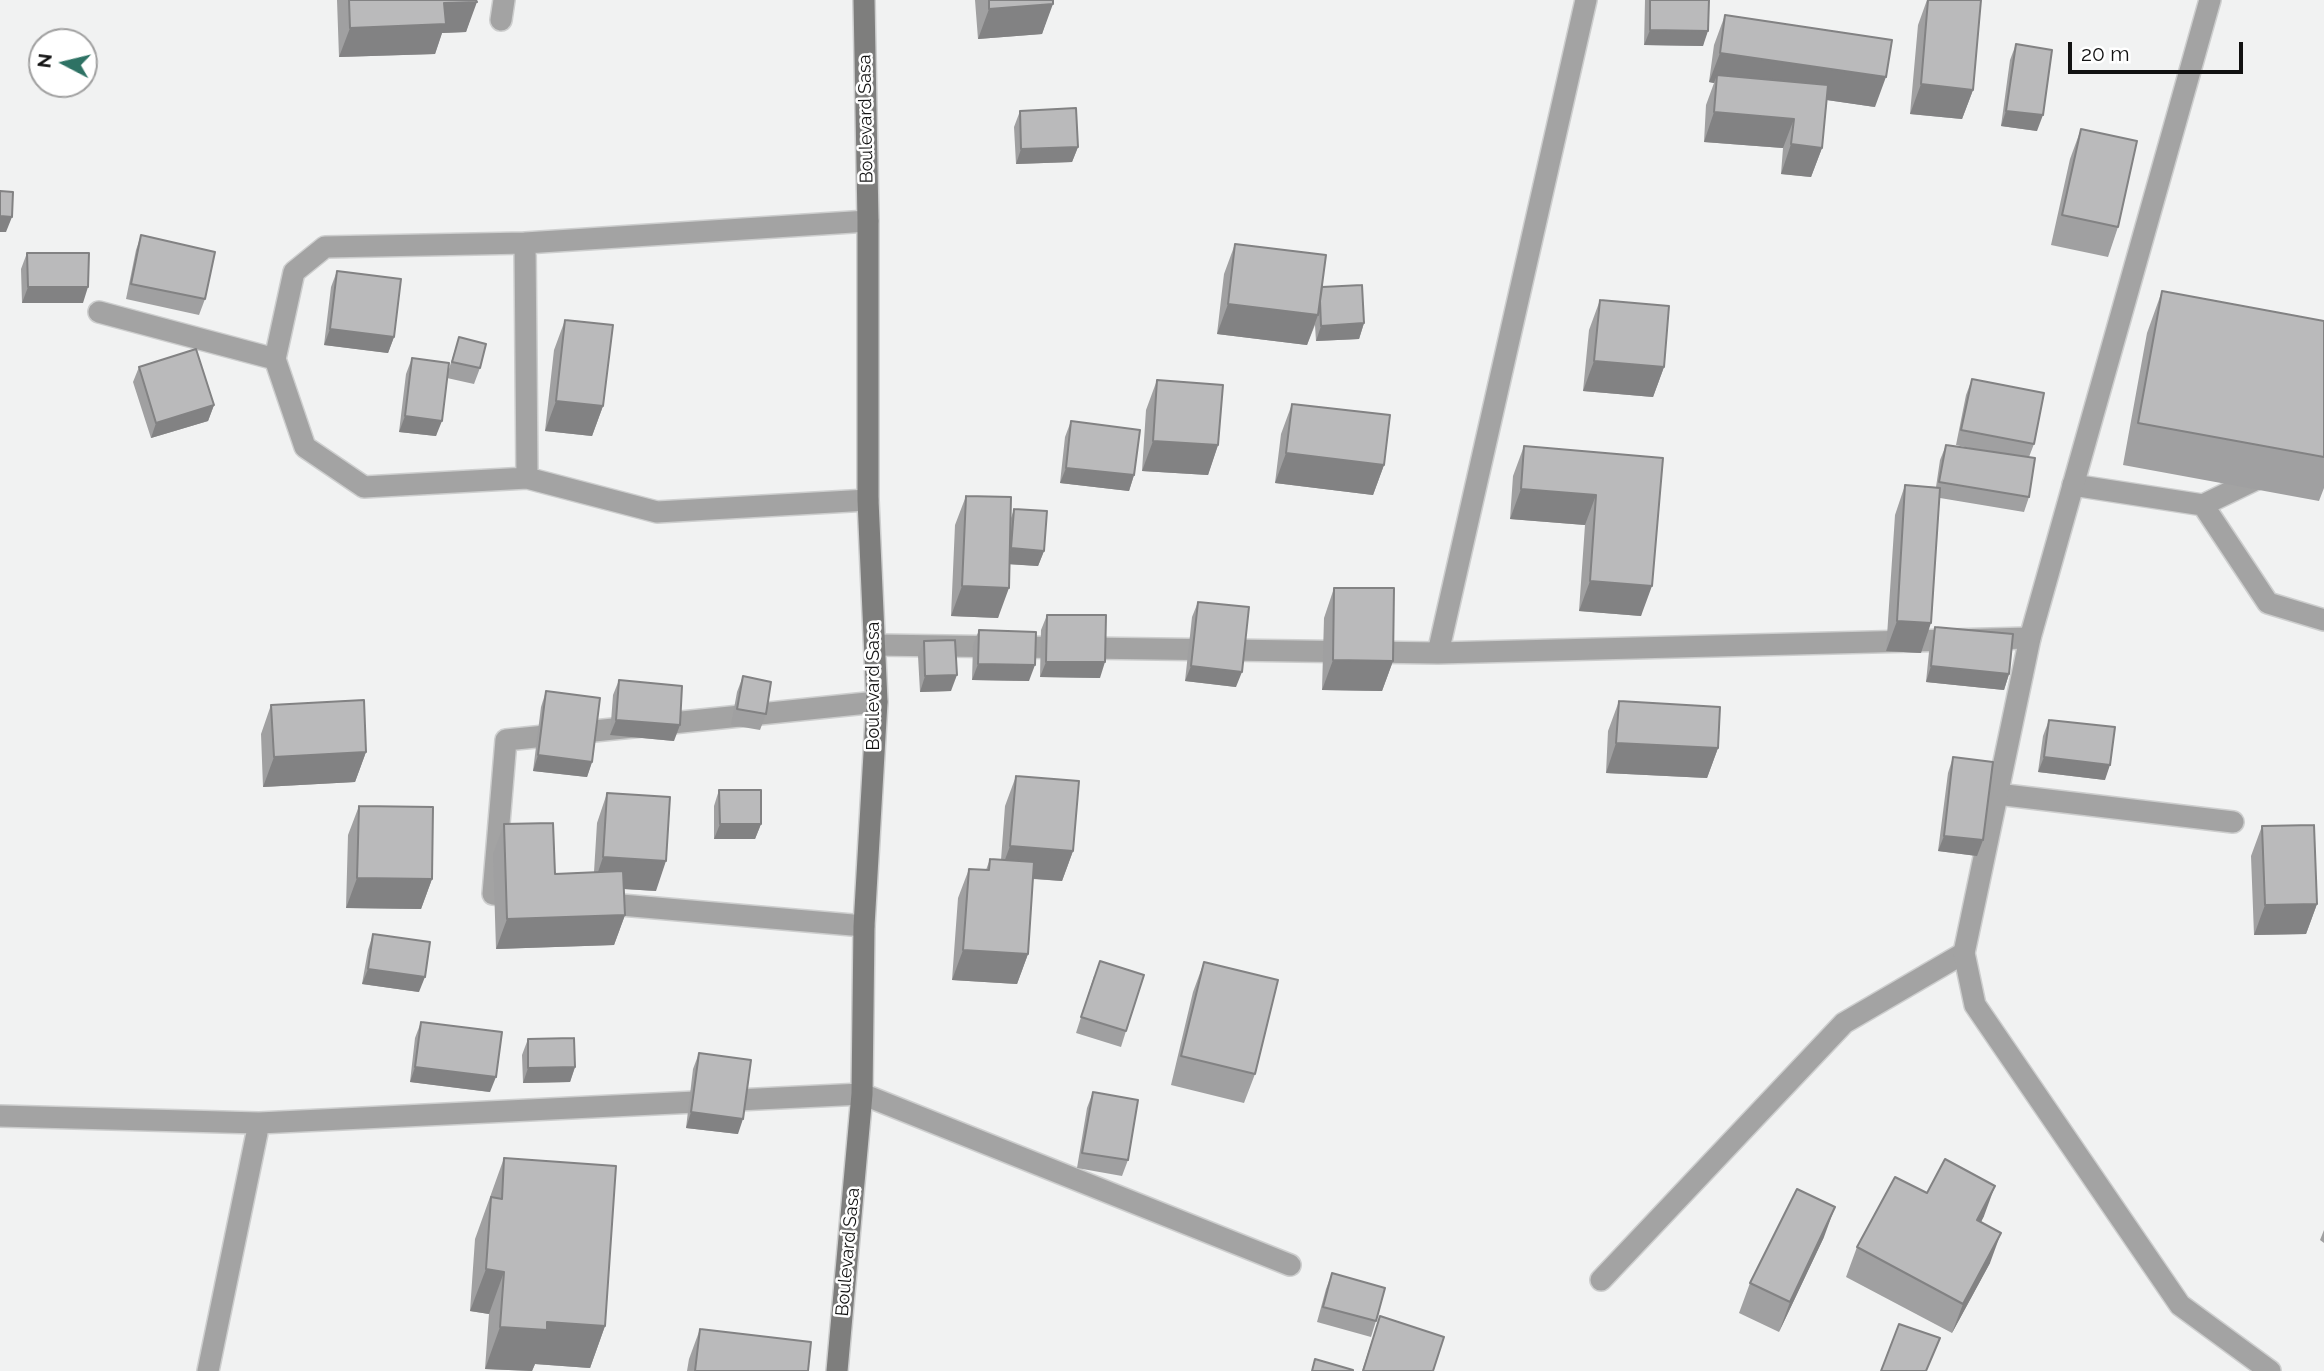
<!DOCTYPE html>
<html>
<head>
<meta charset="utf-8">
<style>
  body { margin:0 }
  #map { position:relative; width:2324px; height:1371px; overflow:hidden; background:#f1f2f2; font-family:Raleway,sans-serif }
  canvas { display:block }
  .north { position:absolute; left:28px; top:28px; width:70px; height:70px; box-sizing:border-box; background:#fff; border:2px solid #a0a0a0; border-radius:50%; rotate:277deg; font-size:19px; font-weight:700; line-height:28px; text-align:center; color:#121212 }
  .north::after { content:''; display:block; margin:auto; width:24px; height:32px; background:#2e7264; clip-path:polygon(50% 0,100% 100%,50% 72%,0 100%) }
  .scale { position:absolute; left:2068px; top:42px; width:175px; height:32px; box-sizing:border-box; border:4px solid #121212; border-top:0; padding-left:9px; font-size:21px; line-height:24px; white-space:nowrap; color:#121212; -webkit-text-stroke:5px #fff; paint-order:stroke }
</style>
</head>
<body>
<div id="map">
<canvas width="2324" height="1371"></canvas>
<div class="north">N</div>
<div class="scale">20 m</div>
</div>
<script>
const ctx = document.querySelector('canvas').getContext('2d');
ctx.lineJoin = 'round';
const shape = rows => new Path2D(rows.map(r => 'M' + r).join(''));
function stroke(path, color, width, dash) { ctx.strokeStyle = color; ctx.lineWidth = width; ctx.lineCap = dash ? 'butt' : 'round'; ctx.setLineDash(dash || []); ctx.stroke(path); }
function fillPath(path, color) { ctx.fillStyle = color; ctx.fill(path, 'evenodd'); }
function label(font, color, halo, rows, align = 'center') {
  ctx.font = font + ' Raleway,sans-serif'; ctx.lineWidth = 5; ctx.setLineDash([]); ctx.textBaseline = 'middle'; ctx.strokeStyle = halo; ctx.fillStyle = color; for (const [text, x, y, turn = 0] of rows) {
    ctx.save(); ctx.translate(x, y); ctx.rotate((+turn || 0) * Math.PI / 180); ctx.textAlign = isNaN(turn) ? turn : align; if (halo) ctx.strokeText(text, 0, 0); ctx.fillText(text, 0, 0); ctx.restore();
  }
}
const lane = shape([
  [501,20,504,0],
  [525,243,325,247,294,272,275,359,305,447,364,487,527,478],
  [99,312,275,359],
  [2073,485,2203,505,2265,475],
  [868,500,657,512,527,478,525,243,868,221],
  [2203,505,2268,603,2324,620],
  [876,645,1438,653,2030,638],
  [1438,653,1586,0],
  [1997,794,2233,822],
  [521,897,493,894,506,740,877,702],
  [598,903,864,926],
  [862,1094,1290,1265],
  [1601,1280,1844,1023,1964,953]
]);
const street = shape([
  [2210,0,2030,638,1964,953,1975,1005,2180,1305,2270,1371],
  [0,1116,259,1123,862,1094],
  [208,1371,259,1123]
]);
const secondary = shape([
  [837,1371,862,1094,864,926,877,702,868,500,868,221,864,0]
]);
stroke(lane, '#cdcece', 24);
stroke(street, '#cdcece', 24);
stroke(secondary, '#cdcece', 24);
stroke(lane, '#a3a3a3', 21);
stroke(street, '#a3a3a3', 21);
stroke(secondary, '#7e7e7d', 21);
fillPath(shape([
  [337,0,476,0,466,32,442,33,435,54,339,57],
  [975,0,1053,0,1042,34,978,39],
  [1645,0,1709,0,1703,46,1644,45],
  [1927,0,1981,0,1973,90,1962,119,1910,114,1918,25],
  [1725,15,1875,107,1827,100,1822,148,1811,177,1781,174,1783,148,1704,142,1706,105,1714,83,1709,82,1714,45],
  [2016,44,2037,131,2001,126,2010,60],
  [1020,111,1078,147,1072,162,1016,164,1014,127],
  [2081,129,2118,227,2108,257,2051,245,2070,159],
  [141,235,205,299,199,315,126,299,136,250],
  [1235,244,1322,287,1364,323,1359,339,1316,341,1315,325,1307,345,1217,334,1224,274],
  [27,253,83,303,22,303,21,269],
  [337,271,394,337,388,353,324,345,331,287],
  [2162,291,2324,321,2324,488,2319,501,2123,465,2147,333],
  [1600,300,1664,367,1653,397,1583,391,1589,330],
  [565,320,603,406,592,436,545,431,554,350],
  [459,337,480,368,474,384,447,378,436,436,399,432,406,374,412,358,448,372],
  [139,367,214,405,208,421,151,438,133,382],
  [1972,379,2034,444,2029,457,2029,497,2024,512,1940,498,1921,653,1886,651,1895,515,1905,485,1936,487,1940,460,1946,445,1978,450,1956,445,1966,395],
  [1157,380,1218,445,1208,475,1142,471,1146,410],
  [1292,404,1384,465,1373,495,1275,483,1281,434],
  [1071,421,1134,475,1129,491,1060,483,1065,437],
  [1524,446,1663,458,1641,616,1579,611,1585,525,1510,519,1513,476],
  [966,496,1011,518,1014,509,1044,551,1038,566,1009,564,998,618,951,616,955,525],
  [1334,588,1393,661,1382,691,1322,690,1324,618],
  [1198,602,1236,687,1185,681,1192,617],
  [1047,615,1100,678,1040,677,1041,630],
  [1935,627,2009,674,2004,690,1926,682,1930,642],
  [979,630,1029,681,972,680,973,645],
  [924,641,951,691,920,692,918,656],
  [743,676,766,714,760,730,731,725,737,692],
  [619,680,674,741,610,735,613,695],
  [546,691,592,762,587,777,533,771,541,707],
  [1619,701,1718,748,1707,778,1606,773,1608,731],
  [271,705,366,752,355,782,263,787,261,734],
  [2049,720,2105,780,2038,772,2043,736],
  [1953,757,1983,840,1977,856,1938,851,1948,773],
  [1016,776,1073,851,1062,881,1033,879,1028,954,1017,984,952,980,958,898,969,869,986,870,990,859,1001,860,1005,806],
  [719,790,761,824,755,839,714,839,714,806],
  [607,793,656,891,624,889,625,915,614,945,496,949,493,854,504,824,555,874,594,872,597,823],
  [359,806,432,879,421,909,346,908,348,835],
  [2262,826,2317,904,2306,934,2254,935,2251,856],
  [373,934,419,992,362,984,368,950],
  [1204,962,1255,1074,1244,1103,1171,1085,1193,992],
  [1094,976,1126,1031,1121,1047,1076,1033],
  [421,1022,490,1092,410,1082,415,1038],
  [528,1039,575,1067,570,1082,523,1083,522,1055],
  [699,1053,738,1134,686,1128,693,1069],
  [1093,1092,1128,1160,1122,1176,1077,1168,1087,1108],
  [504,1158,605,1326,590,1368,535,1364,532,1371,485,1369,489,1314,470,1311,475,1239],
  [1927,1193,1984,1216,1981,1222,1990,1263,1952,1333,1846,1277,1857,1247],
  [2324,1230,2324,1243,2320,1240],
  [1824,1237,1779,1332,1739,1313,1750,1283],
  [1332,1273,1376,1321,1371,1337,1317,1322,1326,1289],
  [1380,1316,1433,1371,1362,1371],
  [700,1329,808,1371,687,1371,689,1359]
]), '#a0a0a1');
fillPath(shape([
  [477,2,466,32,442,33,435,54,339,57,350,28,444,3],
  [1053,4,1042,34,978,39,989,9],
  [1650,30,1708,31,1703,46,1644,45],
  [1720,53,1886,77,1875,107,1716,84,1717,75,1714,83,1709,82],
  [1921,84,1973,90,1962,119,1910,114],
  [2006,111,2043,115,2037,131,2001,126],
  [1714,112,1794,119,1783,148,1704,142],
  [1791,144,1822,148,1811,177,1781,174],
  [1078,147,1072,162,1016,164,1021,149],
  [0,216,12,217,6,232,0,232],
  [28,287,88,287,83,303,22,303],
  [1228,304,1318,315,1307,345,1217,334],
  [1364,323,1359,339,1316,341,1321,326],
  [330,329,394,337,388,353,324,345],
  [1594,361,1664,367,1653,397,1583,391],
  [556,401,603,406,592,436,545,431],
  [214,405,208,421,151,438,156,423],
  [405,416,442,421,436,436,399,432],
  [1153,441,1218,445,1208,475,1142,471],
  [1286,453,1384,465,1373,495,1275,483],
  [1066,468,1134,475,1129,491,1060,483],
  [1521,489,1596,495,1585,525,1510,519],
  [1011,548,1044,551,1038,566,1006,564],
  [1590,581,1652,586,1641,616,1579,611],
  [962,586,1009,588,998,618,951,616],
  [1897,621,1931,623,1921,653,1886,651],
  [1333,660,1393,661,1382,691,1322,690],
  [1046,662,1105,662,1100,678,1040,677],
  [978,664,1035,665,1029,681,972,680],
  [1191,666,1242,672,1236,687,1185,681],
  [1931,666,2009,674,2004,690,1926,682],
  [957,675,951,691,920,692,925,676],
  [616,720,680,725,674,741,610,735],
  [1616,743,1718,748,1707,778,1606,773],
  [366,752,355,782,263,787,274,757],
  [538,755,592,762,587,777,533,771],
  [2044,757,2110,765,2105,780,2038,772],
  [720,824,761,824,755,839,714,839],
  [1944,836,1983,840,1977,856,1938,851],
  [1010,846,1073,851,1062,881,999,876],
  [603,857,666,861,656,891,593,887],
  [357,878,432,879,421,909,346,908],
  [2317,904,2306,934,2254,935,2265,905],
  [625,915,614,945,496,949,507,919],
  [963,950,1028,954,1017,984,952,980],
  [368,969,425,977,419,992,362,984],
  [415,1067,496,1077,490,1092,410,1082],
  [575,1067,570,1082,523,1083,528,1068],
  [691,1112,743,1119,738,1134,686,1128],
  [1995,1186,1984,1216,1966,1250,1977,1220],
  [1835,1207,1824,1237,1779,1332,1790,1302],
  [2001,1233,1990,1263,1952,1333,1963,1304],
  [486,1269,504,1272,489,1314,470,1311],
  [547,1322,605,1326,590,1368,535,1364,532,1371,485,1369,500,1327]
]), '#828283');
const building = shape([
  [349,0,476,0,477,2,444,3,446,24,350,28,349,0],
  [989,0,1053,0,1053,4,989,9,989,0],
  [1650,0,1709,0,1708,31,1650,30,1650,0],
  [1928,0,1981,0,1973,90,1921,84,1928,0],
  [1725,15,1892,40,1886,77,1720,53,1725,15],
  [2016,44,2052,50,2043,115,2006,111,2016,44],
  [1717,75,1828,85,1822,148,1791,144,1794,119,1714,112,1717,75],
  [1076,108,1078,147,1021,149,1020,111,1076,108],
  [2081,129,2137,141,2118,227,2062,215,2081,129],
  [0,191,13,192,12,217,0,216,0,191],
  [141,235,215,252,205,299,131,284,141,235],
  [1235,244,1326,255,1318,315,1228,304,1235,244],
  [27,253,89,253,88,287,28,287,27,253],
  [337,271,401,279,394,337,330,329,337,271],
  [1362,285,1364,323,1321,326,1320,301,1322,287,1362,285],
  [2162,291,2324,321,2324,457,2138,423,2162,291],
  [1600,300,1669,306,1664,367,1594,361,1600,300],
  [565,320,613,325,603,406,556,401,565,320],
  [459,337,486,344,480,368,452,362,459,337],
  [196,349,214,405,156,423,139,367,196,349],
  [412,358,449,363,442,421,405,416,412,358],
  [1972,379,2044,393,2034,444,1961,430,1972,379],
  [1157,380,1223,385,1218,445,1153,441,1157,380],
  [1292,404,1390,415,1384,465,1286,453,1292,404],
  [1071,421,1140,430,1134,475,1066,468,1071,421],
  [1946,445,2035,458,2029,497,1939,482,1946,445],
  [1524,446,1663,458,1652,586,1590,581,1596,495,1521,489,1524,446],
  [1905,485,1940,488,1931,623,1897,621,1905,485],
  [966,496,1011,497,1009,588,962,586,966,496],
  [1014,509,1047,511,1044,551,1011,548,1014,509],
  [1334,588,1394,588,1393,661,1333,660,1334,588],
  [1198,602,1249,607,1242,672,1191,666,1198,602],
  [1047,615,1106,615,1105,662,1046,662,1047,615],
  [1935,627,2013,634,2009,674,1931,666,1935,627],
  [979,630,1036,632,1035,665,978,664,979,630],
  [955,640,957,675,925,676,924,641,955,640],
  [743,676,771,682,766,714,737,709,743,676],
  [619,680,682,686,680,725,616,720,619,680],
  [546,691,600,698,592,762,538,755,546,691],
  [364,700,366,752,274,757,271,705,364,700],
  [1619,701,1720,707,1718,748,1616,743,1619,701],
  [2049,720,2115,727,2110,765,2044,757,2049,720],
  [1953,757,1993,762,1983,840,1944,836,1953,757],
  [1016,776,1079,781,1073,851,1010,846,1016,776],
  [719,790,761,790,761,824,720,824,719,790],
  [607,793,670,797,666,861,603,857,607,793],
  [359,806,433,807,432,879,357,878,359,806],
  [553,823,555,874,623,871,625,915,507,919,504,824,553,823],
  [2314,825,2317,904,2265,905,2262,826,2314,825],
  [990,859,1034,862,1028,954,963,950,969,869,989,870,990,859],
  [373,934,430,942,425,977,368,969,373,934],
  [1100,961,1144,975,1126,1031,1081,1017,1100,961],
  [1204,962,1278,980,1255,1074,1181,1056,1204,962],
  [421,1022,502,1032,496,1077,415,1067,421,1022],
  [574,1038,575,1067,528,1068,528,1039,574,1038],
  [699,1053,751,1060,743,1119,691,1112,699,1053],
  [1093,1092,1138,1100,1128,1160,1082,1153,1093,1092],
  [504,1158,616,1166,605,1326,547,1322,547,1330,500,1327,504,1272,486,1269,491,1197,502,1199,504,1158],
  [1945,1159,1995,1186,1977,1220,2001,1233,1963,1304,1857,1247,1895,1177,1927,1193,1945,1159],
  [1797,1189,1835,1207,1790,1302,1750,1283,1797,1189],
  [1332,1273,1385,1288,1376,1321,1323,1307,1332,1273],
  [1380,1316,1444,1337,1433,1371,1363,1371,1380,1316],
  [1899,1324,1940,1338,1926,1371,1881,1371,1899,1324],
  [700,1329,811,1342,808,1371,695,1371,700,1329],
  [1315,1359,1353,1370,1353,1371,1312,1371,1315,1359]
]);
fillPath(building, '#bababb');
stroke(building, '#828283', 2);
label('18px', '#121212', '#fff', [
  ["Boulevard Sasa",866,119,-91],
  ["Boulevard Sasa",874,686,-90],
  ["Boulevard Sasa",848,1252,-85]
]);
</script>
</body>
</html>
